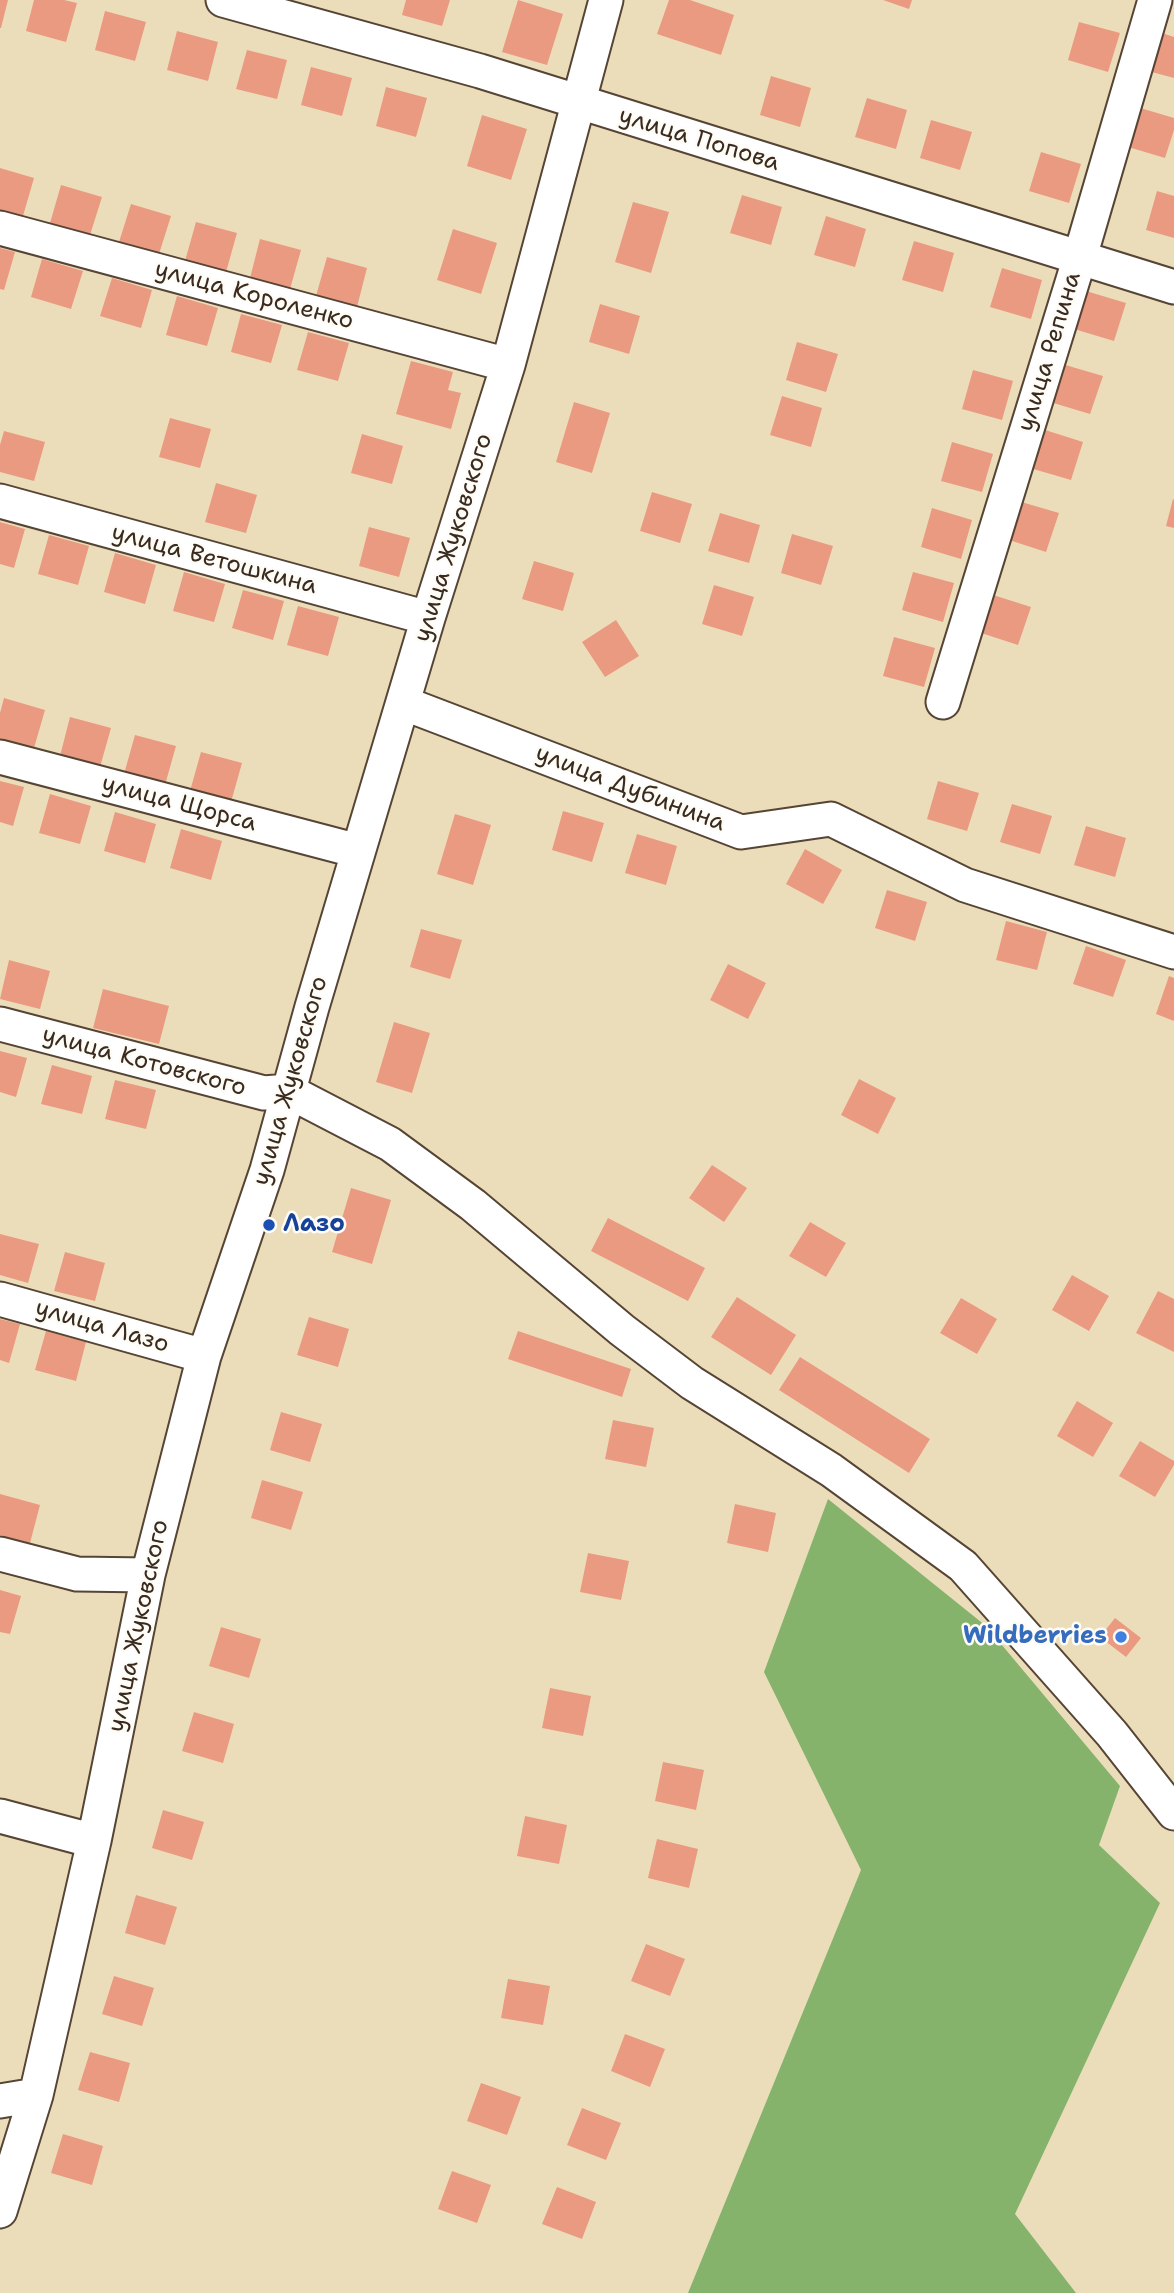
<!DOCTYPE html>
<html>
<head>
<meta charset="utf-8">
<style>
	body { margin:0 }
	canvas { display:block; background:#ecddba }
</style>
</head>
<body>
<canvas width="1174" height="2293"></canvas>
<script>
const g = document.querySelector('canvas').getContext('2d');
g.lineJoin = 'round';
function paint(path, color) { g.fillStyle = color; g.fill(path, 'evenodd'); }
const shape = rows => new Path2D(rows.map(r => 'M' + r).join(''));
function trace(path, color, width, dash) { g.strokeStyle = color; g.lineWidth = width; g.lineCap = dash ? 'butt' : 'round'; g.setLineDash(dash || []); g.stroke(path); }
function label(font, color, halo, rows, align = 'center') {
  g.font = font + ' "Shantell Sans",sans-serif'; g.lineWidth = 5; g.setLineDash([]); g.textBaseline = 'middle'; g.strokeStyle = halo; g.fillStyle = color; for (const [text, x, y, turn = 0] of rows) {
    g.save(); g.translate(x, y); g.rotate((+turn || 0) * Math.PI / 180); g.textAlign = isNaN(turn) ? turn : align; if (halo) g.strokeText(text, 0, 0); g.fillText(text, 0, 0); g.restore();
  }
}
paint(shape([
	[828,1499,986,1626,1120,1786,1099,1845,1160,1903,1015,2214,1076,2293,688,2293,861,1870,764,1672]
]), '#86b36c');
paint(shape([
	[0,0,8,0,1,28,0,28],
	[34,0,64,0,77,3,66,42,26,31],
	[406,0,450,0,442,26,402,15],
	[518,0,563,14,547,65,502,52],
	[669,0,690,0,734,15,721,55,657,34],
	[883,0,912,0,909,9],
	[105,11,146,22,135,61,95,50],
	[1079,22,1120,33,1108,72,1068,60],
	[177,31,218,42,208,81,167,70],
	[1159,32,1174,37,1174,78,1148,71],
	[247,50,287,60,277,99,236,89],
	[311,67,352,78,342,116,301,105],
	[771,76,811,88,800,127,760,115],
	[386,87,427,98,416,137,376,126],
	[867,98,907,110,896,149,855,137],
	[1137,107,1174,118,1174,130,1165,158,1125,146],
	[482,115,527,129,511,180,467,166],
	[931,120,972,132,960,170,920,158],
	[1041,152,1081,164,1069,203,1029,191],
	[0,168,34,178,23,216,0,210],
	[61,185,102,197,90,235,50,223],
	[1157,191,1174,196,1174,238,1146,230],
	[742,195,782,207,771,245,730,233],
	[633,202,669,212,651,273,615,262],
	[131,204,171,216,159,254,119,242],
	[826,216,866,229,855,267,814,255],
	[196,222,237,233,226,272,185,261],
	[453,229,497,243,481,294,437,280],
	[260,239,301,250,290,289,250,278],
	[914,241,954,253,943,292,902,280],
	[0,248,15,252,4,290,0,289],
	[327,257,367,268,357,307,316,296],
	[42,259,83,271,71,309,31,297],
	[1002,268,1042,280,1031,319,990,307],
	[112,278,152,290,141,328,100,316],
	[1086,291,1126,303,1114,341,1074,329],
	[177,296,218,308,207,346,166,335],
	[600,304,640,316,629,354,589,342],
	[241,314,282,325,271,363,231,352],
	[308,332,349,343,338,381,297,370],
	[797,342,838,354,826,392,786,380],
	[411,361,453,372,448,390,461,393,451,429,396,414],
	[1062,364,1103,376,1090,414,1050,402],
	[973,370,1013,381,1002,420,962,409],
	[782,396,822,408,811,447,770,435],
	[574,402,610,413,592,473,556,462],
	[170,418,211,429,200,468,159,457],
	[1042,429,1083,442,1071,480,1030,468],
	[4,431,45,442,34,481,0,472,0,445],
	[362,434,403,446,392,484,351,473],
	[952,442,993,454,982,492,941,481],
	[216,483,257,495,246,533,205,522],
	[652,492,692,504,680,543,640,531],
	[1173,499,1174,500,1174,528,1166,526],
	[1018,501,1059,513,1046,552,1006,539],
	[932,508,972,520,961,559,921,547],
	[720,513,760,525,749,563,708,551],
	[0,522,25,529,14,568,0,564],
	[369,527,410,538,399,577,359,566],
	[792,534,833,546,821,585,781,573],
	[49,535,89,546,78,585,38,574],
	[115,553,156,565,145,604,104,592],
	[534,561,574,573,563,611,522,599],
	[184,572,225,584,214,622,173,611],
	[913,572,954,583,943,622,902,610],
	[714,585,754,597,742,636,702,624],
	[243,590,284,601,273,640,232,628],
	[990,594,1031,607,1018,645,978,632],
	[298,606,339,617,328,656,287,645],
	[616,620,639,656,605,677,582,642],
	[894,637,935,648,924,687,883,676],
	[4,698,45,710,34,748,0,739,0,713],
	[70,717,111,728,100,767,60,756],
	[135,735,176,746,165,785,124,774],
	[201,752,242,763,231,802,190,791],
	[0,781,24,787,13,826,0,822],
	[938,781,979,793,967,831,927,819],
	[50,794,91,806,80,844,39,833],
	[1012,804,1052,816,1040,854,1000,842],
	[563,811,604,823,592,862,552,850],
	[115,812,156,824,145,863,104,851],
	[455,814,491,825,473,885,437,874],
	[1086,826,1126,838,1115,877,1074,865],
	[181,829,222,841,211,880,170,868],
	[637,834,677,846,666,885,625,873],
	[805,849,842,870,823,904,786,884],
	[887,890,927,902,915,941,875,928],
	[1006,921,1047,932,1037,970,996,960],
	[421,929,462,940,450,979,410,967],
	[1086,946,1126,960,1113,997,1073,984],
	[9,960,50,971,40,1009,0,999],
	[728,964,766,983,748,1019,710,1000],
	[1169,976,1174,978,1174,1021,1156,1014],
	[103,989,169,1006,159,1044,93,1028],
	[394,1022,430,1033,412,1093,376,1082],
	[0,1051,27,1058,16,1097,0,1092],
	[52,1065,92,1076,82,1114,41,1104],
	[859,1079,896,1098,878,1134,841,1115],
	[115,1080,156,1090,146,1129,105,1119],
	[712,1165,747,1188,724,1222,689,1198],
	[351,1188,391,1200,372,1264,332,1252],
	[608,1218,705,1268,688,1301,591,1251],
	[810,1222,846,1243,826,1277,789,1256],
	[0,1234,39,1244,28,1283,0,1275],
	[65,1252,105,1263,95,1301,54,1291],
	[1072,1275,1109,1296,1089,1331,1052,1310],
	[1158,1291,1174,1299,1174,1352,1136,1333],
	[737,1297,796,1335,771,1375,711,1337],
	[961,1298,997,1319,977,1354,940,1333],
	[309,1317,349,1329,338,1367,297,1355],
	[0,1319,20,1324,9,1363,0,1360],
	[46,1331,86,1342,76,1381,35,1370],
	[518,1331,631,1369,622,1397,508,1359],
	[800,1357,930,1439,909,1473,779,1390],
	[1077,1401,1113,1423,1093,1457,1057,1436],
	[281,1412,322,1424,310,1462,270,1450],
	[613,1420,654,1428,646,1467,605,1459],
	[1140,1441,1174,1461,1174,1465,1155,1497,1119,1476],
	[262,1480,303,1492,291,1530,251,1518],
	[0,1494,40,1505,30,1543,0,1535],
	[735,1504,776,1513,768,1552,727,1543],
	[588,1553,629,1561,621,1600,580,1592],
	[0,1590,21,1596,10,1634,0,1632],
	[1115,1618,1141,1638,1126,1657,1100,1637],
	[221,1627,261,1639,249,1678,209,1666],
	[550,1688,591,1696,583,1736,542,1728],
	[194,1712,234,1724,223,1763,182,1751],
	[663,1762,704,1770,696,1810,655,1801],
	[163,1810,204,1822,192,1860,152,1848],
	[525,1816,567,1825,559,1864,517,1856],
	[657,1839,698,1849,689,1888,648,1878],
	[136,1895,177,1907,165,1945,125,1933],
	[646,1944,685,1959,670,1996,631,1981],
	[114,1976,154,1988,142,2026,102,2014],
	[508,1979,550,1986,543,2025,501,2018],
	[625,2034,665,2049,650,2087,611,2071],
	[90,2052,130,2063,119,2102,78,2090],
	[481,2083,521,2097,507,2135,467,2121],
	[582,2108,621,2123,606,2160,567,2145],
	[63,2134,103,2146,92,2185,51,2173],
	[452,2171,491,2185,477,2223,438,2209],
	[557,2187,596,2202,582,2239,542,2224]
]), '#ea9a81');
const minor = shape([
	[223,0,480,71,1174,287],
	[0,228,508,365],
	[0,501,428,618],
	[943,702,1080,257,1155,0],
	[403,703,741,832,831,819,965,885,1174,952],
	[0,757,358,851],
	[0,1024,264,1093,288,1091],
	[288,1091,390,1144,473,1205,622,1330,692,1383,831,1470,963,1566,1112,1734,1174,1813],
	[0,1299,204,1356],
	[0,1554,77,1574,148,1575],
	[0,1816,94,1841],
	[0,2101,36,2095],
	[0,2211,36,2095,94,1841,148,1575,204,1356,267,1170,312,1007,428,618,508,365,606,0]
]);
trace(minor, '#564535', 37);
trace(minor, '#fff', 33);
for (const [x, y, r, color] of [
	[269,1225,7,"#1a4fb4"],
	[1121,1637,7,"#3f7fe0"]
]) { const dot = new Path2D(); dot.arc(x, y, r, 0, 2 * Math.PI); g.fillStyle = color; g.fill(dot); trace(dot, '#fdfcf7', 2.5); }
label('24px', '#3b2a1e', '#fdfcf7', [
	["улица Попова",699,140,17],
	["улица Короленко",254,296,15],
	["улица Репина",1050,352,-73],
	["улица Жуковского",454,538,-73],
	["улица Ветошкина",214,560,15],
	["улица Дубинина",630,789,21],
	["улица Щорса",179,804,15],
	["улица Котовского",144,1062,15],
	["улица Жуковского",291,1081,-74],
	["улица Лазо",102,1327,16],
	["улица Жуковского",139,1626,-78]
]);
label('bold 24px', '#164399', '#fdfcf7', [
	["Лазо",283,1225]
], 'left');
label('bold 24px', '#366cbe', '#fdfcf7', [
	["Wildberries",1107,1637]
], 'right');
</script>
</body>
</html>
